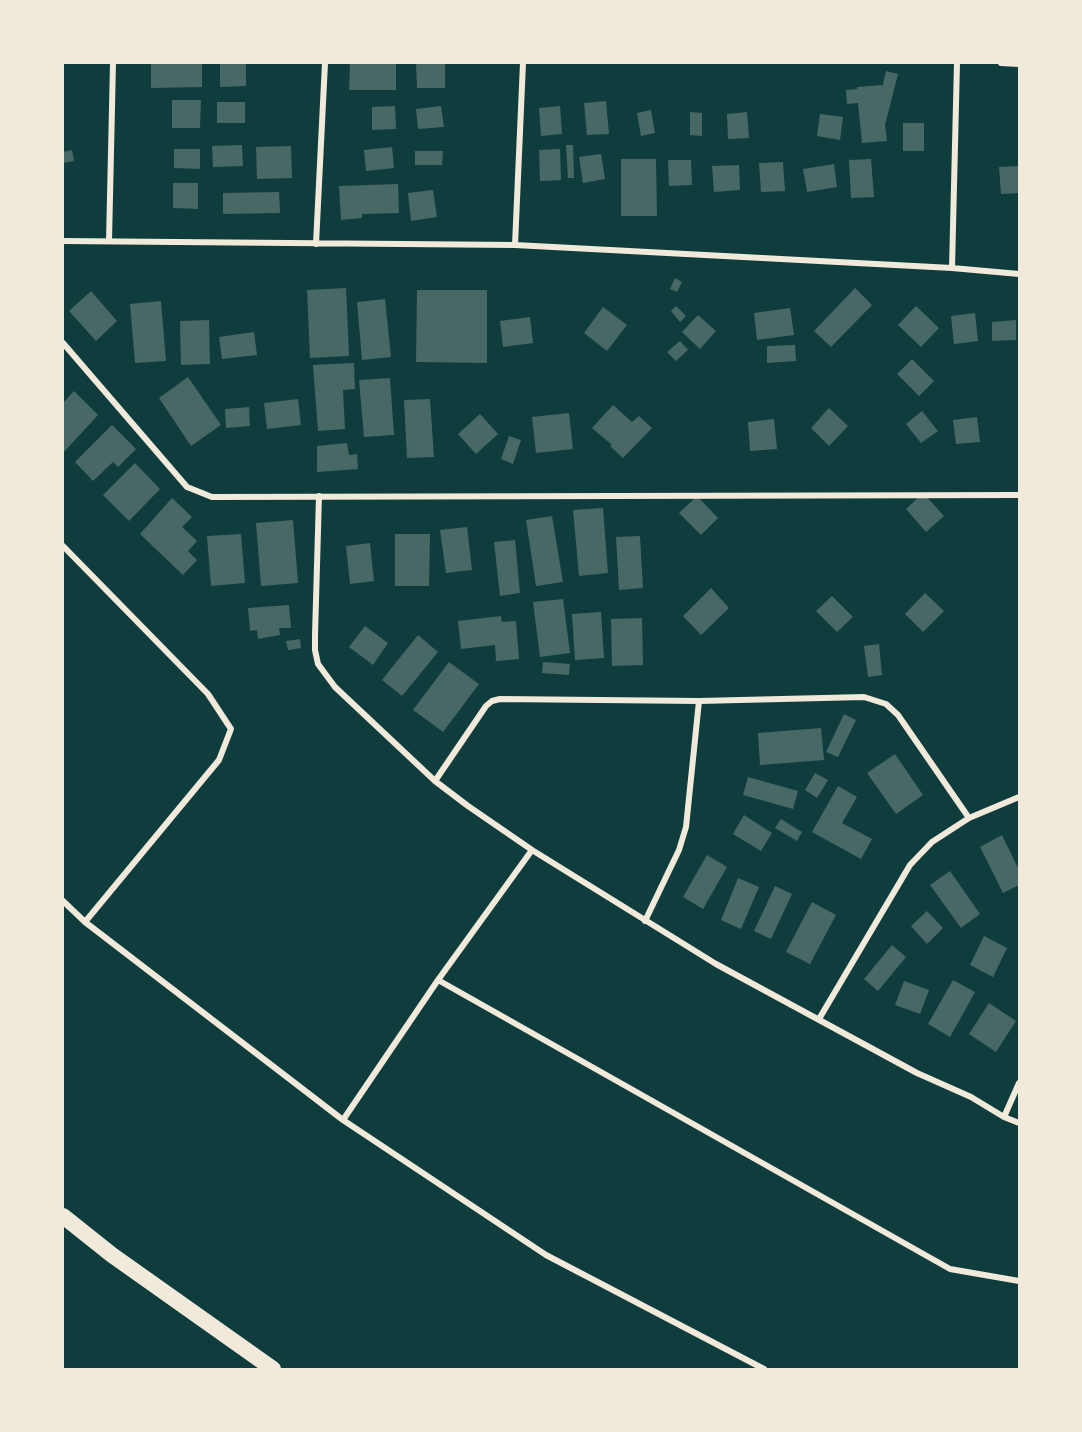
<!DOCTYPE html>
<html>
<head>
<meta charset="utf-8">
<style>
	body { margin:0 }
	#map { position:relative; width:1082px; height:1432px; overflow:hidden; background:#0f3d3e; font-family:Poppins,sans-serif }
	canvas { display:block }
	.frame { position:absolute; inset:0; border:64px solid #f1e9da; pointer-events:none }
</style>
</head>
<body>
<div id="map">
<canvas width="1082" height="1432"></canvas>
<div class="frame"></div>
</div>
<script>
const g = document.querySelector('canvas').getContext('2d');
g.lineJoin = 'round';
function paint(path, color) { g.fillStyle = color; g.fill(path, 'evenodd'); }
const shape = rows => new Path2D(rows.map(r => 'M' + r).join(''));
function trace(path, color, width, dash) { g.strokeStyle = color; g.lineWidth = width; g.lineCap = dash ? 'butt' : 'round'; g.setLineDash(dash || []); g.stroke(path); }
paint(shape([
	[151,63,202,63,202,87,151,88],
	[220,63,246,63,246,86,220,87],
	[350,63,396,63,396,90,349,90],
	[416,63,445,63,445,88,417,88],
	[886,71,898,74,885,125,887,141,862,143,858,103,847,104,846,90,857,89,857,87,882,85,882,88],
	[172,100,201,100,200,128,172,128],
	[606,101,609,134,587,135,584,103],
	[217,102,245,102,245,123,217,123],
	[395,106,396,129,372,130,372,107],
	[441,106,444,127,418,129,416,109],
	[560,106,562,134,541,136,539,108],
	[651,110,655,133,641,136,637,113],
	[690,112,702,113,702,136,690,135],
	[747,112,749,138,728,139,727,114],
	[820,114,843,117,840,140,817,136],
	[903,123,924,123,924,151,903,151],
	[242,145,243,166,213,167,212,146],
	[566,145,573,145,574,178,568,178],
	[291,146,292,178,257,179,256,147],
	[392,147,394,168,366,171,364,150],
	[174,149,200,149,200,169,174,168],
	[560,149,561,180,540,181,539,150],
	[72,150,74,161,63,163,63,152],
	[415,151,443,151,442,165,415,165],
	[601,154,605,179,583,183,579,157],
	[621,159,656,159,657,216,621,216],
	[871,159,874,197,851,198,849,160],
	[668,160,691,160,692,185,669,186],
	[783,162,785,191,761,192,759,163],
	[834,164,837,187,807,192,803,169],
	[739,165,740,190,714,192,712,166],
	[1019,166,1019,193,1001,194,999,167],
	[173,183,198,183,198,209,173,208],
	[398,184,399,213,362,214,362,218,341,220,339,186],
	[433,190,437,217,411,221,408,193],
	[279,192,280,213,223,214,223,193],
	[675,278,682,282,677,292,670,289],
	[346,288,349,356,310,358,307,290],
	[855,288,872,305,831,347,814,331],
	[417,290,487,290,487,363,416,362],
	[91,291,117,321,96,341,69,311],
	[385,299,391,357,362,360,357,302],
	[161,301,166,361,135,363,130,304],
	[676,306,686,316,680,322,671,311],
	[916,306,939,328,921,347,898,325],
	[603,307,627,325,607,351,584,333],
	[790,308,794,335,757,340,754,313],
	[975,313,978,341,954,344,951,316],
	[698,315,716,331,700,349,682,332],
	[530,317,533,343,503,347,500,321],
	[209,320,210,364,181,365,180,321],
	[1016,320,1016,340,992,341,992,322],
	[254,332,257,355,222,359,219,337],
	[680,341,688,350,676,361,667,352],
	[795,345,796,361,767,363,767,346],
	[912,359,934,381,919,396,897,374],
	[354,363,355,389,343,390,345,429,318,431,313,365],
	[188,377,221,425,191,446,159,398],
	[390,378,394,435,364,437,359,380],
	[74,391,98,415,63,453,63,403],
	[298,399,301,425,267,429,264,403],
	[430,399,434,457,407,458,404,400],
	[613,405,632,422,639,416,652,428,623,458,610,446,612,445,592,428],
	[249,407,250,426,226,428,225,409],
	[829,408,848,426,829,446,811,428],
	[922,411,938,431,921,443,906,424],
	[569,413,573,449,536,453,532,417],
	[480,414,498,434,476,454,458,434],
	[977,417,980,442,956,444,953,420],
	[774,419,777,449,750,451,748,422],
	[112,425,136,449,118,467,113,462,93,481,75,462],
	[509,436,521,440,513,464,501,459],
	[347,443,349,455,357,454,358,469,317,472,317,446],
	[135,463,160,489,129,521,103,495],
	[923,493,944,516,926,532,906,509],
	[697,496,718,518,701,535,679,513],
	[172,498,192,517,182,527,197,541,188,551,197,560,183,575,140,534],
	[603,508,608,573,579,576,573,510],
	[552,516,563,582,536,586,526,520],
	[293,520,298,583,261,586,256,523],
	[467,527,472,570,446,573,440,530],
	[241,534,245,583,211,586,207,536],
	[395,534,430,534,429,586,395,586],
	[640,536,643,588,619,590,616,537],
	[515,540,520,593,500,596,494,542],
	[370,543,374,581,350,584,346,546],
	[711,588,729,608,701,635,683,616],
	[925,593,944,611,923,632,905,614],
	[832,596,853,617,837,632,816,611],
	[563,599,570,653,540,657,533,602],
	[289,605,291,628,279,628,280,635,258,639,257,630,250,631,248,608],
	[601,612,604,658,575,660,572,614],
	[501,616,502,622,516,621,519,659,496,661,495,645,461,649,458,621],
	[642,618,643,665,612,666,611,619],
	[365,626,388,643,373,665,349,647],
	[418,635,438,652,402,696,382,680],
	[300,639,301,648,288,650,286,641],
	[879,644,882,675,868,677,864,646],
	[449,662,479,684,443,732,413,710],
	[543,662,570,664,569,675,542,673],
	[844,714,856,720,838,757,826,752],
	[821,728,824,760,760,765,758,733],
	[895,754,923,795,896,814,867,773],
	[815,773,828,780,817,798,805,790],
	[748,777,798,791,793,809,743,795],
	[838,786,857,797,842,823,872,839,861,859,812,832],
	[744,815,772,833,761,851,733,834],
	[781,819,802,832,797,841,775,828],
	[1002,835,1019,870,1019,885,1003,893,980,847],
	[707,855,727,867,703,909,683,897],
	[950,871,980,914,961,928,930,885],
	[738,878,759,887,741,929,721,920],
	[775,886,792,894,771,939,754,931],
	[812,902,836,915,810,964,786,952],
	[927,911,943,928,927,944,911,926],
	[984,936,1007,948,993,977,970,965],
	[892,945,906,957,878,991,864,979],
	[953,980,975,992,950,1037,928,1024],
	[904,981,929,990,920,1014,895,1005],
	[989,1003,1016,1021,996,1052,969,1034]
]), '#486865');
trace(shape([
	[1001,63,1019,64],
	[63,241,515,245,952,268,1019,274],
	[109,241,113,63],
	[316,244,325,63],
	[515,245,523,63],
	[952,268,957,63],
	[63,343,187,487,212,497,1019,495],
	[319,496,315,635,315,650,318,664,335,687,435,781,468,806,532,850,716,964,917,1073,971,1097,1004,1117,1019,1123],
	[63,546,208,694,231,729,219,760,85,922],
	[435,781,486,706,492,701,500,699,699,701,864,697,886,704,898,715,969,818],
	[63,901,85,922,343,1120,546,1255,764,1369],
	[645,921,679,850,686,827,699,701],
	[438,980,950,1269,1019,1281],
	[819,1019,910,865,932,842,969,818,1019,797],
	[1004,1117,1019,1083],
	[343,1120,438,980,532,850]
]), '#f1e9da', 6);
trace(shape([
	[63,1216,112,1255,273,1369]
]), '#f1e9da', 16);
</script>
</body>
</html>
